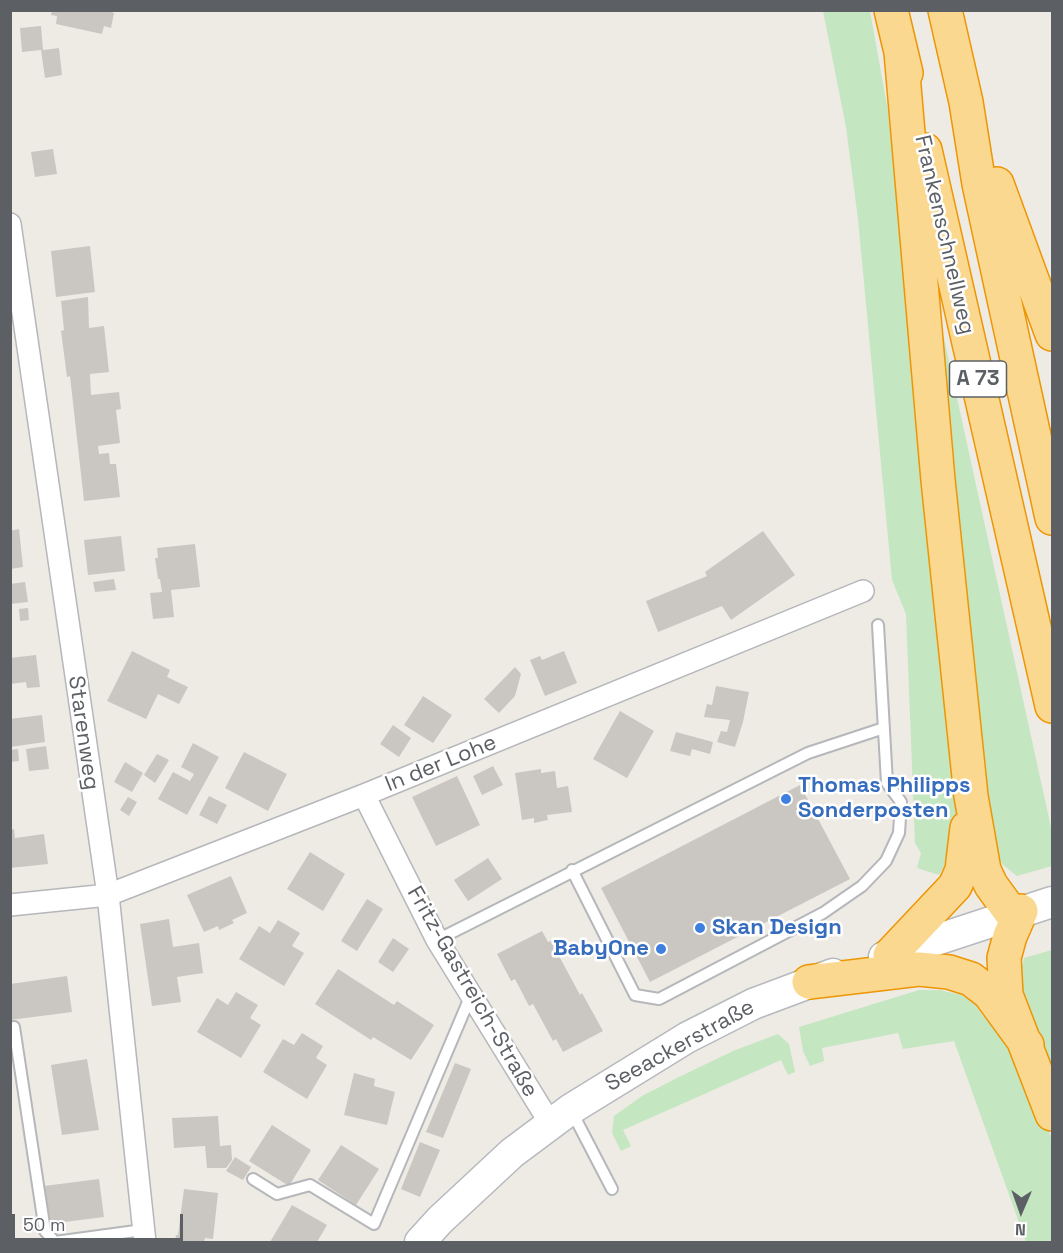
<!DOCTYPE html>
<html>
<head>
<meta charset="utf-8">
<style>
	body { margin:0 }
	#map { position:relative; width:1063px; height:1253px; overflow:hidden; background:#eeebe4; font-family:"Space Grotesk",sans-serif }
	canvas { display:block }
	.frame { position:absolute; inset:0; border:12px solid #5c6065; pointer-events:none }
	.north { position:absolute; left:991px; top:1181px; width:60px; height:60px; -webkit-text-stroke:4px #fff; paint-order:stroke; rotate:182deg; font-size:16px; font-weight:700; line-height:24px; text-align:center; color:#5c6065 }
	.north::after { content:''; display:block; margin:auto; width:21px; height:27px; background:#5c6065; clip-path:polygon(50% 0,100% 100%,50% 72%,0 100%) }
	.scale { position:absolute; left:12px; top:1214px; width:171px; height:27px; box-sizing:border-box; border:3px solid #5c6065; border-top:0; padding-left:8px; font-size:18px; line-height:21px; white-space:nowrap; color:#5c6065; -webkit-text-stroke:4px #fff; paint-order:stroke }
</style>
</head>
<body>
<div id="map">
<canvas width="1063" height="1253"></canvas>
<div class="frame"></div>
<div class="north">N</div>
<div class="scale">50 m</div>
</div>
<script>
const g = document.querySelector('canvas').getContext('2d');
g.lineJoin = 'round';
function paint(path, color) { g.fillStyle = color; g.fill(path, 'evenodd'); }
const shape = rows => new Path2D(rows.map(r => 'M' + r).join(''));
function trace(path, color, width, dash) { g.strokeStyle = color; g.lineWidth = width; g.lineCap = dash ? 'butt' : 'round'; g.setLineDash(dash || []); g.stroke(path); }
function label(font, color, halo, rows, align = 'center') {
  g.font = font + ' "Space Grotesk",sans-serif'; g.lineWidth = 5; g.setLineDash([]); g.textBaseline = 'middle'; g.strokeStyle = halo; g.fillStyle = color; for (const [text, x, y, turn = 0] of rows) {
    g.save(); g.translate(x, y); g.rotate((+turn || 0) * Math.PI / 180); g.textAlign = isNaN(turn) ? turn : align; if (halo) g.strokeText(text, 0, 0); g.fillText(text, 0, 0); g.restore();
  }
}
paint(shape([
	[823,11,870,11,888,111,960,818,953,849,939,875,917,868,921,853,915,843,906,614,892,580,858,219,846,127],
	[943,334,1052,832,1052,866,1017,876,1002,864,985,818,936,335],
	[1052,950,1052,1085,1020,997,1020,976,1024,958],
	[919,990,939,990,962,995,976,1005,983,1016,991,1013,1020,1053,1052,1140,1052,1242,1026,1242,954,1041,903,1049,898,1033,822,1048,824,1061,810,1066,803,1051,799,1027],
	[778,1034,789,1044,795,1072,788,1075,781,1060,623,1130,631,1146,621,1151,612,1133,614,1116,642,1096,679,1077,733,1051]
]), '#c4e6c1');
paint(shape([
	[52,10,107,10,114,13,111,28,104,26,102,34,56,24,57,16,51,15],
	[41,26,43,50,59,48,62,75,45,78,41,50,22,52,20,28],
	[53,149,57,174,35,177,31,152],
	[90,246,95,292,56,297,51,251],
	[88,297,89,328,104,326,109,372,90,374,91,395,119,392,121,409,116,410,120,443,98,446,99,454,109,453,110,464,116,464,120,497,84,501,70,376,67,377,61,331,64,330,61,301],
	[19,529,23,567,10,569,10,531],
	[763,531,795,575,731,620,722,606,658,632,646,601,707,576,705,572],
	[121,536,125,571,88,575,84,540],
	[195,544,200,587,171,590,174,617,153,619,150,593,162,592,160,579,158,579,155,558,158,558,157,548],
	[114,579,116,590,95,592,93,582],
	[25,582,28,602,10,604,10,584],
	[28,608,29,620,20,621,19,609],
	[132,651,170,670,167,677,188,687,179,704,158,694,146,719,107,701],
	[564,651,577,683,545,696,530,660,540,656,542,660],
	[36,655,40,687,27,688,26,682,10,684,10,658],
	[515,667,521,674,515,696,499,713,484,699],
	[716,686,749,692,743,722,735,747,717,742,721,731,727,732,730,720,704,717,707,704,712,705],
	[423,696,452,715,433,743,404,725],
	[620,711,654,731,627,778,593,759],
	[42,715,45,742,10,747,10,719],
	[393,725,411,738,399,757,380,744],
	[676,732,713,742,710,754,692,749,690,756,670,751],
	[193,743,219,757,187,815,158,799,173,772,190,781,194,774,181,767],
	[46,746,49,769,29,771,26,749],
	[18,749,19,761,10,762,10,750],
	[244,752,287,774,268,811,225,788],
	[157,754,169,760,155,783,144,775],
	[125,762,143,773,132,792,114,782],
	[493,766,503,785,482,795,473,776],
	[541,769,541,773,555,771,557,788,568,786,572,812,547,815,548,820,534,823,534,818,522,820,515,773],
	[457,776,480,825,436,846,412,797],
	[800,785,850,879,650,982,601,888],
	[209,796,227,805,217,824,199,815],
	[128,797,137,802,129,816,120,810],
	[14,829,15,838,44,834,48,864,10,868,10,830],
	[310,852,345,874,323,911,287,889],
	[488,858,502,879,468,901,454,880],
	[231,876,247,913,232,920,234,923,219,930,218,926,204,932,187,895],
	[367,899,383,909,357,951,341,941],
	[169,919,173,947,199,943,203,973,177,977,181,1002,152,1006,140,924],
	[278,920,300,933,292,946,304,953,284,986,239,959,259,926,270,933],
	[542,931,548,942,551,941,580,995,582,993,603,1031,563,1052,556,1039,553,1041,533,1004,529,1006,515,979,511,981,497,954],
	[393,938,409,949,393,972,378,962],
	[338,969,394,1005,397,1001,434,1025,411,1060,373,1037,371,1040,315,1004],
	[67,976,72,1012,10,1020,10,984],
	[236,992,258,1005,250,1018,261,1025,241,1058,197,1032,217,998,228,1005],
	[302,1033,323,1046,316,1058,327,1065,307,1099,263,1072,283,1039,294,1045],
	[87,1059,99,1130,62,1135,51,1065],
	[455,1063,471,1069,443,1138,426,1132],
	[354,1073,375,1079,374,1086,395,1092,387,1125,344,1115],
	[218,1116,220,1146,231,1145,232,1160,226,1168,207,1168,205,1146,174,1148,172,1118],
	[272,1125,311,1150,289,1186,249,1161],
	[420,1142,440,1150,420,1197,401,1189],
	[341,1145,379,1169,356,1205,318,1180],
	[235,1157,251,1167,243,1180,226,1171],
	[99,1179,104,1217,49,1224,44,1186],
	[184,1189,218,1193,213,1239,205,1238,204,1242,175,1242,176,1235,178,1235],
	[292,1205,327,1225,317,1242,270,1242]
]), '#cac6c1');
const lane = shape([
	[572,870,635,995,659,999,823,913,862,886,886,861,899,833,901,802,887,783,878,625],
	[437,940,808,753,884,728],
	[14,1027,45,1231,55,1242,143,1230],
	[572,1112,612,1189],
	[253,1179,277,1194,310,1185,374,1224,471,995]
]);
const street = shape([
	[10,224,108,895,145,1242],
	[364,795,437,940,550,1123],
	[10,905,108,895,364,795,863,591]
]);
const secondary = shape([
	[884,957,1052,902],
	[420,1242,440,1220,512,1153,571,1109,688,1037,753,1004,833,974]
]);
const highway = shape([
	[891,10,906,73],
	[945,10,966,102,979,184,1011,331,1052,518],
	[901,52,938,480,971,796,984,870,991,885,1012,914],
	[925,150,1052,706],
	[997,184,1052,334],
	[1021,911,1010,936,1004,958,1006,995,1052,1114],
	[890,955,955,886,962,870,967,828],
	[809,982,919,969,949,972,971,979,989,993,1027,1045]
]);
trace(lane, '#b5b7bb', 14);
trace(street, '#b5b7bb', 24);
trace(secondary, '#b6b9be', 33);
trace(highway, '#ee9504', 36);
trace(lane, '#fff', 10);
trace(street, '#fff', 21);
trace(secondary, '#fff', 30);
trace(highway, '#fbd88f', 33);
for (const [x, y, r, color] of [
	[786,799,6,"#3f7fe0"],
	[700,928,6,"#3f7fe0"],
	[661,949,6,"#3f7fe0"]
]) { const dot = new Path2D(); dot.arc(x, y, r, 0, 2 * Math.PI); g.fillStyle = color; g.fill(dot); trace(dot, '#fff', 2); }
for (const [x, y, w] of [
	[978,379,57]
]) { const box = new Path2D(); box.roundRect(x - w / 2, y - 18, w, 36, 4.5); g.fillStyle = '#fff'; g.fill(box); trace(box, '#5c6065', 1.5); }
label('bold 21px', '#5c6065', null, [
	["A 73",978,379]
]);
label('22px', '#5c6065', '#fff', [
	["Frankenschnellweg",944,235,77],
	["Starenweg",83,733,82],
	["In der Lohe",441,764,-22],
	["Fritz-Gastreich-Straße",472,992,60],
	["Seeackerstraße",680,1046,-29]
]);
label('bold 22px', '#366cbe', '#fff', [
	["Thomas Philipps",798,786],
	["Sonderposten",798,811],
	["Skan Design",712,928],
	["BabyOne",649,949,"right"]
], 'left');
</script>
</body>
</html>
